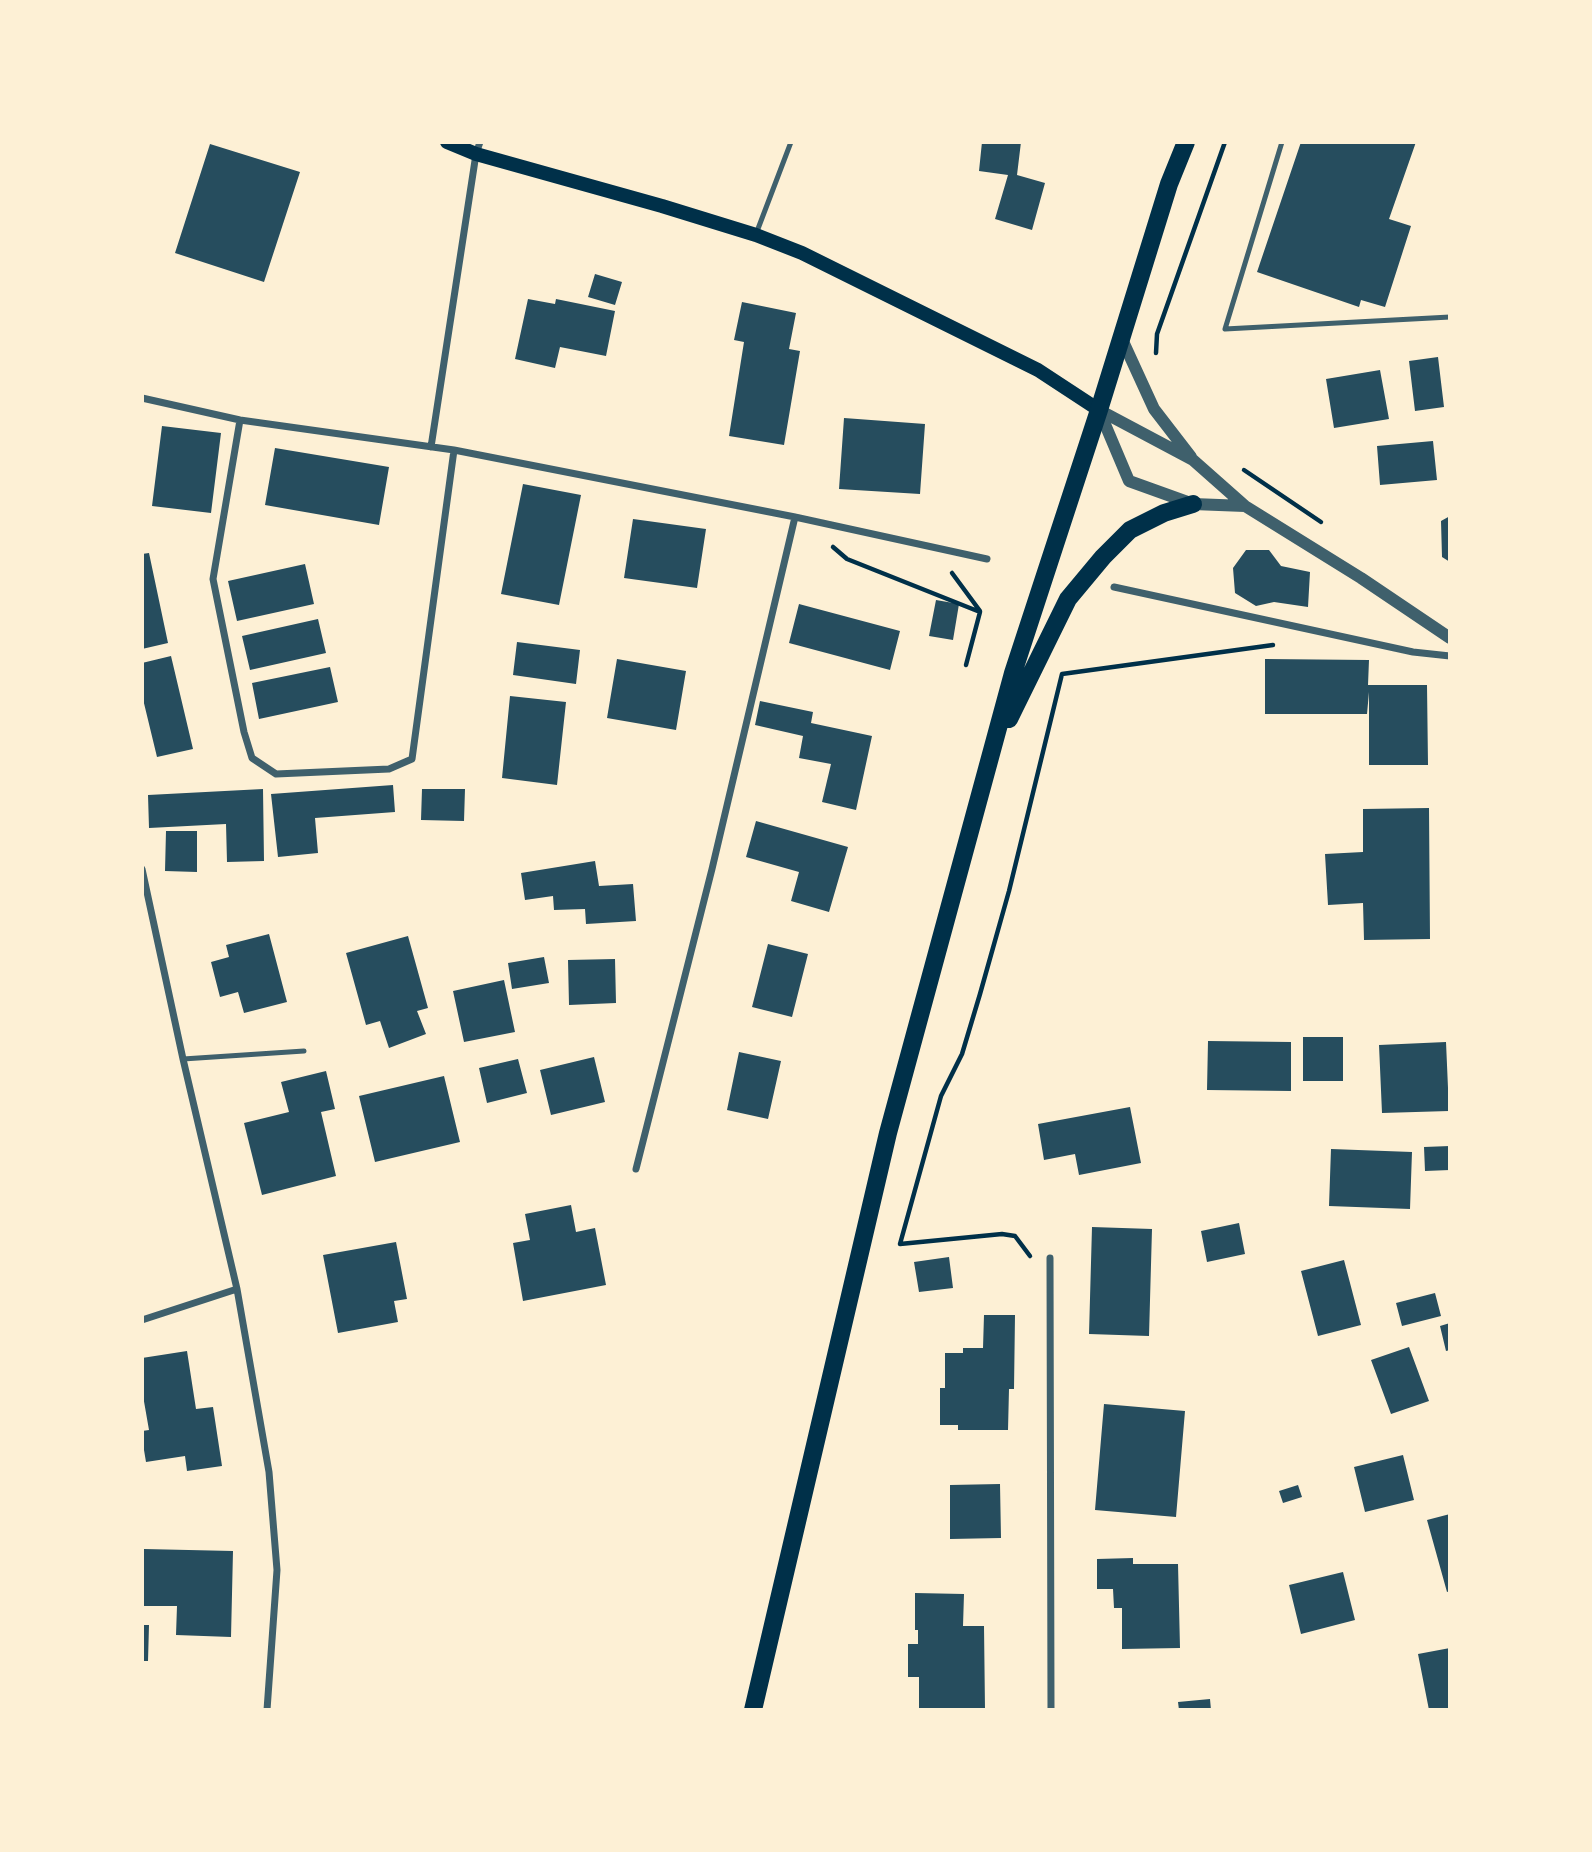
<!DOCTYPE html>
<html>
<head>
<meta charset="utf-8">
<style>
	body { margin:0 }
	#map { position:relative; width:1592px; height:1852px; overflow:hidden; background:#fdf0d5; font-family:"Fira Sans Condensed",sans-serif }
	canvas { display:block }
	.frame { position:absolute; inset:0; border:144px solid #fdf0d5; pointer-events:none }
</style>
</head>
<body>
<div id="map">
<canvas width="1592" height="1852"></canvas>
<div class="frame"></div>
</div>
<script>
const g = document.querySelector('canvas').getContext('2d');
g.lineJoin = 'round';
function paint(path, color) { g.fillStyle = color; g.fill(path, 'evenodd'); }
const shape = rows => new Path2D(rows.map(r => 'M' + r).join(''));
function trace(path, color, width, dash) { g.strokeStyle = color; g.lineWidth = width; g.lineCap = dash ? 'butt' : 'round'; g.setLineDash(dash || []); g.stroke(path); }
paint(shape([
	[982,142,1021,142,1017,175,1045,183,1032,230,995,219,1008,175,979,171],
	[1301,142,1416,142,1389,219,1411,226,1385,307,1361,300,1359,307,1257,272],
	[210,144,300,172,264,282,175,253],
	[595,274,622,282,615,305,588,297],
	[528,299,555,304,556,299,615,311,606,356,560,347,555,368,515,359],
	[742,302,796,313,789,349,800,351,784,445,729,436,744,342,734,340],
	[1438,357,1444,407,1415,411,1409,361],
	[1380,370,1389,419,1334,428,1326,379],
	[844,418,925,424,920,494,839,489],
	[162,426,221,433,211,513,152,506],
	[1433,441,1437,480,1380,485,1377,446],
	[275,448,389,467,379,525,265,505],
	[523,484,581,495,559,605,501,594],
	[1450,516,1450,562,1442,557,1441,521],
	[633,519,706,529,697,588,624,578],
	[1246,550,1269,550,1281,566,1310,572,1308,607,1274,602,1256,606,1235,593,1233,568],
	[149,553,168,643,142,649,142,554],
	[305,564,314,604,237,621,228,581],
	[936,600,959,604,953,640,929,636],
	[799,604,900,631,890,670,789,643],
	[318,619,326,653,250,670,242,636],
	[517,642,580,650,576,684,513,675],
	[171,656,193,749,157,757,142,695,142,663],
	[617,659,686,671,676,730,607,718],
	[1265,659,1369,660,1368,685,1427,685,1428,765,1369,765,1369,692,1367,714,1265,714],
	[330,667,338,702,259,719,252,683],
	[510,696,566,702,557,785,502,778],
	[760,701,813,712,811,723,872,736,856,810,822,802,831,764,799,758,803,736,755,725],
	[393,785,395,812,315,818,318,853,278,857,271,794],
	[263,789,264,861,227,862,226,824,149,828,148,795],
	[422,789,465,789,464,821,421,820],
	[1429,808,1430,939,1364,940,1363,903,1328,905,1325,854,1363,852,1363,809],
	[756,821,848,847,829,912,791,901,799,872,746,857],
	[166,831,197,831,197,872,165,871],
	[595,861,599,886,633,884,636,921,586,924,585,909,554,910,553,896,525,900,521,873],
	[269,934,287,1002,244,1013,238,992,220,997,211,962,229,957,226,945],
	[408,936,428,1008,417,1011,426,1034,389,1048,380,1021,366,1025,346,953],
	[768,944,808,954,792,1017,752,1007],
	[544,957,549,983,512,989,508,963],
	[615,959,616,1003,569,1005,568,960],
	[504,980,515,1032,464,1042,453,991],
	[1303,1037,1343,1037,1343,1081,1303,1081],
	[1208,1041,1291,1042,1291,1091,1207,1090],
	[1446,1042,1449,1111,1382,1113,1379,1045],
	[739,1052,781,1061,768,1119,727,1110],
	[594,1057,605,1102,551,1115,540,1070],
	[518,1059,527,1093,487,1103,479,1068],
	[326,1071,335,1109,321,1112,336,1176,262,1195,244,1123,289,1112,281,1082],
	[444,1076,460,1142,375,1162,359,1096],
	[1130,1107,1141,1163,1079,1175,1075,1154,1044,1160,1038,1124],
	[1450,1146,1450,1170,1425,1171,1424,1147],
	[1331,1149,1412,1152,1410,1209,1329,1206],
	[571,1205,576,1232,595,1228,606,1285,523,1301,513,1243,530,1240,525,1214],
	[1239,1223,1245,1254,1207,1262,1201,1231],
	[1092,1227,1152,1229,1149,1336,1089,1334],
	[396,1242,407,1299,394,1301,398,1322,338,1333,323,1255],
	[949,1257,953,1288,919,1292,914,1262],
	[1344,1260,1361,1325,1318,1336,1301,1271],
	[1435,1293,1441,1316,1402,1326,1396,1303],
	[984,1315,1015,1315,1014,1389,1009,1389,1008,1430,958,1430,958,1425,940,1425,940,1388,945,1388,945,1353,963,1353,963,1348,983,1348],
	[1450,1323,1450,1350,1446,1351,1440,1326],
	[1409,1347,1429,1401,1391,1414,1371,1360],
	[187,1351,196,1409,213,1407,222,1466,187,1471,185,1456,146,1462,142,1438,142,1431,149,1430,142,1390,142,1358],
	[1104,1404,1185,1411,1176,1517,1095,1510],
	[1403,1455,1414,1500,1365,1512,1354,1467],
	[1000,1484,1001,1538,950,1539,950,1485],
	[1298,1485,1302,1497,1283,1503,1279,1491],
	[1450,1514,1450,1591,1447,1592,1427,1520],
	[144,1549,233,1551,231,1637,176,1635,177,1606,143,1606],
	[1133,1558,1133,1564,1178,1564,1180,1648,1122,1649,1122,1608,1114,1608,1113,1589,1097,1589,1097,1559],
	[1343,1572,1355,1620,1301,1634,1289,1585],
	[915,1593,964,1594,963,1626,984,1626,985,1710,919,1710,919,1677,908,1677,908,1644,918,1644,918,1630,915,1630],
	[142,1625,149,1625,148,1661,142,1661],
	[1450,1648,1450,1708,1429,1710,1418,1654],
	[1210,1699,1211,1710,1179,1710,1178,1702]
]), '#264d5e');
trace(shape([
	[1156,353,1157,334,1225,142],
	[1244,470,1321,522],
	[833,547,847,559,980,612,966,665],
	[952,573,980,611],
	[1030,1256,1015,1236,1002,1234,900,1244,941,1096,962,1054,980,994,1009,891,1062,674,1273,645]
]), '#003049', 4.5);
trace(shape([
	[1282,142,1225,329,1450,317],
	[756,234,791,142],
	[183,1059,304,1051]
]), '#3f606c', 5);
trace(shape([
	[142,398,240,420,454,450,795,517,987,559],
	[240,420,213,579,244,732,252,758,276,774,389,769,412,759,454,450],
	[431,447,476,154,480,142],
	[1114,587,1413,652,1450,656],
	[142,869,183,1059,237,1289,269,1472,277,1570,267,1710],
	[636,1169,712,869,795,517],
	[1050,1258,1051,1710],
	[142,1320,237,1289]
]), '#3f606c', 7);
trace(shape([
	[1121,337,1154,409,1191,457],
	[1099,410,1193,460,1245,506,1361,578,1450,638],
	[1099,410,1129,481,1193,504,1245,506]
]), '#3f606c', 12);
trace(shape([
	[447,142,476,154,662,206,756,235,802,253,1038,370,1099,410]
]), '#003049', 14);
trace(shape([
	[1009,719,1068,599,1103,557,1130,530,1164,513,1193,504],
	[753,1710,888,1133,1013,673,1099,410,1169,184,1186,142]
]), '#003049', 18);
</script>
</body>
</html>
